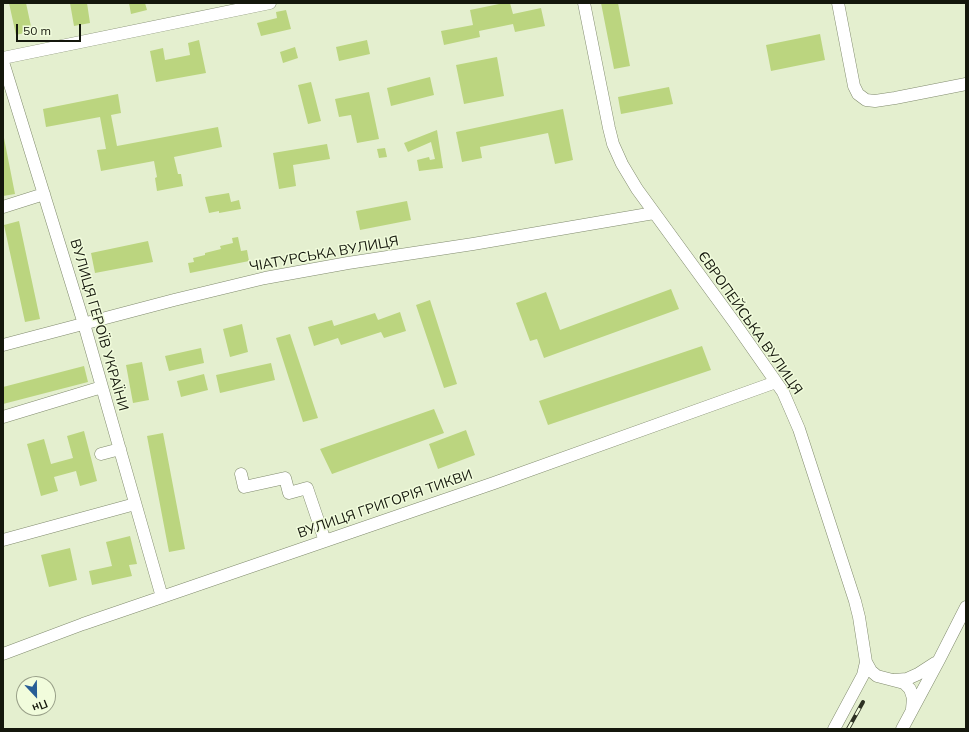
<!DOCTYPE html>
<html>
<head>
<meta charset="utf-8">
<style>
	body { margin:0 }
	#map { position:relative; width:969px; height:732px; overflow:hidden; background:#e4efcf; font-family:Mulish,sans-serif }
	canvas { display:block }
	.frame { position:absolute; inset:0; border:4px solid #14170c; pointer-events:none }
	.north { position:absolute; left:16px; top:676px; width:40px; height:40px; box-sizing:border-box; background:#f1fcdc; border:1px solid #99a089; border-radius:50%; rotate:158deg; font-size:11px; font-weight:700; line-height:16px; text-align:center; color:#14170c }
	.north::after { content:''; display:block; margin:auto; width:14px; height:18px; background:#275e96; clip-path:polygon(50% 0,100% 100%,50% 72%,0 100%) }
	.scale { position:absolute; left:16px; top:24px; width:65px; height:18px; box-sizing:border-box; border:2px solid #14170c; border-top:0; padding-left:5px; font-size:12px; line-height:14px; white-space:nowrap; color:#14170c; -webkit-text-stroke:3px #f1fcdc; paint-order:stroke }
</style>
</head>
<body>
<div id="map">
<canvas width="969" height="732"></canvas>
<div class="frame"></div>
<div class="north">Пн</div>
<div class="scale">50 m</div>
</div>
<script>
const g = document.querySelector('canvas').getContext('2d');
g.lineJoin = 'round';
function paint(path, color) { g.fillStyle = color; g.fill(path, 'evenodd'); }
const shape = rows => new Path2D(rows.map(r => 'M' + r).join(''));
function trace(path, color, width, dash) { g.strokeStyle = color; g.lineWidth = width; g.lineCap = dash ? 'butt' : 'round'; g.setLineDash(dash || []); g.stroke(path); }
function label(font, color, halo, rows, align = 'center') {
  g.font = font + ' Mulish,sans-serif'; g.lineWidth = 3; g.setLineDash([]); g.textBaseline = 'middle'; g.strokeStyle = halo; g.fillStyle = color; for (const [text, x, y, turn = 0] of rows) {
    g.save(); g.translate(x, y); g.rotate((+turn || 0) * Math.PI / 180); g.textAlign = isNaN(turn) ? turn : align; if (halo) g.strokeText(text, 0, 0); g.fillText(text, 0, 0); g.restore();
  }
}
paint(shape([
	[9,3,26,3,32,31,16,35],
	[70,3,87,3,90,23,74,26],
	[129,3,145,3,147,10,131,14],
	[504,3,510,3,513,14,541,8,545,26,515,32,513,24,479,31,480,37,444,45,441,31,473,25,470,10],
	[601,3,618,3,630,66,614,69],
	[286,10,291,29,261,36,257,23,277,18,276,12],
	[820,34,825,60,771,71,766,45],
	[199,40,206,73,156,82,150,51,163,48,165,60,190,55,188,43],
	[367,40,370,54,339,61,336,47],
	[295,47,298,58,283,63,280,52],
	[497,57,504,96,464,104,456,65],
	[430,77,434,95,391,106,387,88],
	[311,82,321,121,308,124,298,85],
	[669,87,673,104,621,114,618,97],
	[369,92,379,139,357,143,351,115,339,117,335,99],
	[118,94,121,113,111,115,117,146,218,127,222,147,174,157,178,174,181,174,183,186,157,191,155,178,157,177,154,161,101,171,97,150,106,149,100,117,46,127,43,109],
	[563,109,573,160,555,164,548,133,480,147,482,158,462,162,456,132],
	[437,130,443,168,419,171,417,160,429,157,430,160,435,159,431,142,408,152,404,143],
	[4,138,15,194,3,196,3,139],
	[327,144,330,159,293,165,296,186,279,189,273,153],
	[385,148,387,157,379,158,377,149],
	[229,193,231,202,239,200,241,209,219,213,219,211,209,213,205,197],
	[407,201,411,220,360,230,356,211],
	[19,221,40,319,25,322,4,225],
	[238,237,241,251,247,250,249,261,190,273,188,263,194,262,193,258,205,255,205,253,221,249,220,246,233,243,232,238],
	[148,241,153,262,95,273,91,253],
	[671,289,679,309,544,358,537,339,530,341,516,303,546,292,560,330],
	[430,300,457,384,444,388,416,305],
	[400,312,406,331,384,338,381,332,341,345,338,338,314,346,308,327,332,320,334,326,375,313,378,320],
	[242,324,248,352,230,357,223,329],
	[290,334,318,418,303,422,276,338],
	[702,346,711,370,548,425,539,401],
	[201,348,204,363,169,371,165,356],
	[142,362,149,400,133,403,126,365],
	[271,363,275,380,220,393,216,375],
	[84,366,88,382,3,404,3,387],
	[204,374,208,390,181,397,177,381],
	[434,409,444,433,332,474,320,449],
	[466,430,475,455,438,469,429,444],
	[84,431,97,481,80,486,76,471,54,477,58,491,41,496,27,444,44,439,51,464,73,458,67,436],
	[163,433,185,549,169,552,147,436],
	[130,536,137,564,129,565,132,576,92,585,89,571,112,566,106,542],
	[70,548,77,580,49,587,41,555]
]), '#bbd57f');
const minor = shape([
	[584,3,609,128,613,144,622,164,637,189,734,322,783,392,799,429,855,601,859,617,866,662,871,671,877,676,904,683,910,689,913,698,912,709],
	[838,3,854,86,858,94,866,100,875,101,895,98,966,84],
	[3,58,270,3],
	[3,62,84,324,162,597],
	[3,207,44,194],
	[3,345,174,300,265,278,348,263,473,244,654,213],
	[3,417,102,387],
	[101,454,120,449],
	[241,474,244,487,285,478,289,493,307,488,325,541],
	[3,540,135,504],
	[3,654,83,624,162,597,494,483,776,382],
	[894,680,907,679,918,674,935,663],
	[834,729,863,675,866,662],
	[902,729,939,660,966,607]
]);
trace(minor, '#818b6e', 13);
trace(minor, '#fff', 12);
const rail = shape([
	[848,729,863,702]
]);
trace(rail, '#2c3022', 4);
trace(rail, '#f1fcdc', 2.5, [8]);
label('14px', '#14170c', '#f1fcdc', [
	["ЧІАТУРСЬКА ВУЛИЦЯ",324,254,-10],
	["ЄВРОПЕЙСЬКА ВУЛИЦЯ",750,323,55],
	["ВУЛИЦЯ ГЕРОЇВ УКРАЇНИ",99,325,74],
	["ВУЛИЦЯ ГРИГОРІЯ ТИКВИ",385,504,-19]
]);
</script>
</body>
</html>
